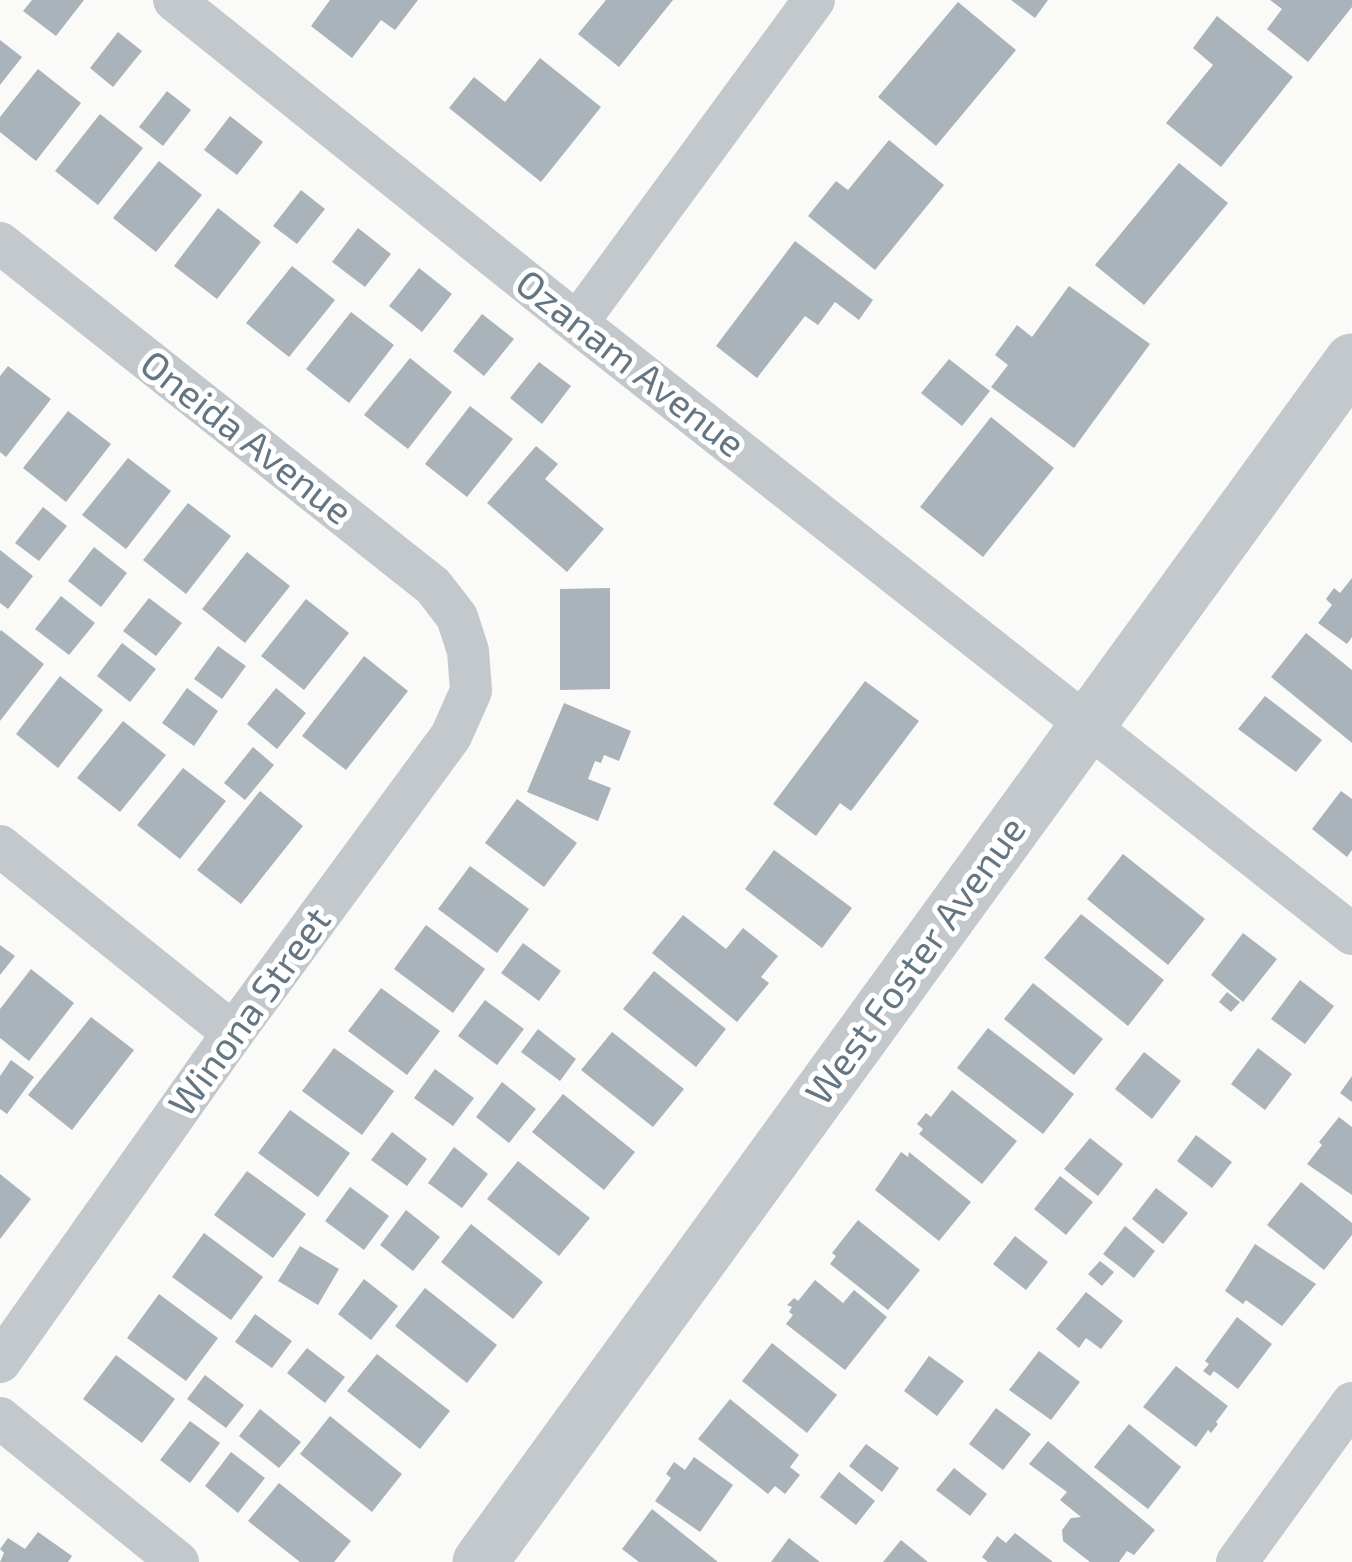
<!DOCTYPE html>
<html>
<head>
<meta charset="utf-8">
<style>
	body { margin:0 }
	canvas { display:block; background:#fafaf8 }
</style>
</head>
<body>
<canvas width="1352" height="1562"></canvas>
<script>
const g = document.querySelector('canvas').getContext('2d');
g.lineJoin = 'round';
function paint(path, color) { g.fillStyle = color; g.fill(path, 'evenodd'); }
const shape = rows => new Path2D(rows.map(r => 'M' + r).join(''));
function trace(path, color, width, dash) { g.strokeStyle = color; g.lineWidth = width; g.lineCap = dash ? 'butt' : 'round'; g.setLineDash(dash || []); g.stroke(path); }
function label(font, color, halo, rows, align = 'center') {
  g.font = font + ' "Exo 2",sans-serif'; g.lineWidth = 10; g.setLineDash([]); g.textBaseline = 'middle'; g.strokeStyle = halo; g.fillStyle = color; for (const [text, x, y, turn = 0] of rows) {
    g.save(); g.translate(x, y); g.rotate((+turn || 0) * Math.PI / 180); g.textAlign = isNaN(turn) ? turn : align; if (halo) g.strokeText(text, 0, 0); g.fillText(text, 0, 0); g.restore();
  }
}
paint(shape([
	[32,0,84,0,56,36,23,11],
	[330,0,418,0,395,30,381,20,352,58,311,26],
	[606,0,673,0,619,67,578,34],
	[1011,0,1048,0,1035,18],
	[1270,0,1352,0,1352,7,1308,62,1267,29,1282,9],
	[958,2,1016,50,936,146,878,97],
	[1217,16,1293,77,1221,167,1166,123,1213,65,1193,48],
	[118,32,142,51,113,87,90,68],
	[0,40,22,57,0,85],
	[540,58,601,107,541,182,449,108,474,77,505,102],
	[38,69,81,103,36,161,0,132,0,117],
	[167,91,191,110,163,146,139,127],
	[100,114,143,148,98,205,55,171],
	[230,116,263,142,237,175,204,150],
	[889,140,944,185,875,270,808,216,836,181,848,190],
	[159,161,202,195,156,252,113,218],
	[1179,163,1228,203,1144,305,1095,265],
	[301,190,325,209,297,244,273,226],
	[218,208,261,242,217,299,174,266],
	[358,228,391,254,365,287,332,262],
	[795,241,873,300,859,320,835,302,818,325,805,316,757,378,716,346],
	[292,266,335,300,289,357,246,323],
	[419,268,452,294,422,332,389,306],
	[1069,286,1150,344,1074,448,991,387,1008,365,995,355,1017,325,1032,337],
	[351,312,394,345,349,403,306,369],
	[482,314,514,339,484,376,453,351],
	[410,358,452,392,408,449,364,415],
	[949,359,990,391,962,426,921,393],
	[539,362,571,386,542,424,510,398],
	[8,366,51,399,6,457,0,452,0,376],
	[470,406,513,439,467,497,425,464],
	[68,411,111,444,66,502,23,468],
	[991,417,1054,468,983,557,920,507],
	[536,446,558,464,545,479,604,529,567,572,487,503],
	[128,458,171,491,126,549,82,515],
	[188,503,231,536,186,594,143,560],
	[43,507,67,526,39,561,15,543],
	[94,547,127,573,101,607,68,581],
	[0,550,33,576,8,609,0,603],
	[247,552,290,586,245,643,202,609],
	[1352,578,1352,637,1347,644,1318,623,1332,605,1326,599,1334,588,1340,593],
	[610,588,610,689,560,690,560,589],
	[61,596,95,623,69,655,35,629],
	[149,598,182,623,156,656,123,631],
	[306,599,349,633,304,690,261,656],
	[1,630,44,664,0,721,0,632],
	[1306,633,1352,670,1352,743,1271,677],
	[122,643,156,669,130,702,97,676],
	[218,646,246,666,222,699,194,679],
	[364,656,408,691,346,770,302,736],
	[60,676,103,710,58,768,16,734],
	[865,681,919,721,851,811,840,803,816,836,773,804],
	[187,688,218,711,194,746,162,723],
	[276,688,306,713,277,749,247,724],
	[1265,696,1322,740,1296,772,1238,729],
	[564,703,631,731,619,761,604,755,601,763,595,761,588,779,611,788,598,821,527,792],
	[123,721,166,755,120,812,77,778],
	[253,747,274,765,245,800,224,783],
	[183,768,226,801,180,859,137,825],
	[260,791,303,826,241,904,197,870],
	[1341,791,1352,799,1352,850,1347,857,1312,829],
	[517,799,577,843,544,887,485,843],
	[774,850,852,908,822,948,745,889],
	[1123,854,1205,919,1168,965,1087,899],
	[470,866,529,909,497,953,438,909],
	[1081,914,1164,980,1128,1026,1044,958],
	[683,915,726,949,743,928,778,956,761,977,769,983,737,1022,652,953],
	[426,925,485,969,453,1013,394,969],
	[1243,933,1277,959,1243,1002,1211,975],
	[523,943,561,971,539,1001,501,973],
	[0,945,15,956,0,975],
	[31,969,74,1003,29,1061,0,1038,0,1009],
	[654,971,726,1029,696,1067,623,1009],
	[1300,980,1334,1006,1305,1044,1271,1019],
	[1033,983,1103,1039,1074,1075,1004,1019],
	[381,988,440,1031,407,1075,348,1031],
	[1227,992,1240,1002,1231,1012,1219,1002],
	[485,1000,524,1029,497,1065,458,1036],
	[91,1017,134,1050,72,1130,28,1095],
	[988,1028,1074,1094,1043,1134,957,1068],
	[538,1029,576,1059,560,1081,521,1052],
	[612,1032,684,1089,653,1127,581,1070],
	[334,1048,394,1091,362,1135,302,1091],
	[1258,1048,1292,1074,1265,1110,1231,1084],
	[1144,1052,1181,1081,1152,1119,1115,1089],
	[11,1060,34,1077,7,1114,0,1109,0,1076],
	[435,1069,474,1098,453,1126,414,1098],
	[1352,1076,1352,1102,1340,1093],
	[502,1082,536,1109,509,1143,476,1117],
	[952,1090,1017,1141,982,1184,919,1134,923,1129,917,1124,926,1113,931,1117],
	[563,1094,635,1152,604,1190,532,1132],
	[290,1110,350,1153,318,1197,258,1153],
	[1339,1117,1352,1127,1352,1195,1307,1164,1322,1145,1319,1142],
	[392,1132,427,1159,407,1186,371,1160],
	[1196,1135,1232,1162,1212,1188,1177,1161],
	[1090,1138,1123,1164,1098,1196,1064,1169],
	[454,1147,488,1174,462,1208,428,1183],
	[901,1152,908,1157,909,1152,971,1202,939,1241,875,1190],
	[518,1161,590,1218,559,1256,487,1199],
	[247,1171,306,1214,273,1258,214,1215],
	[0,1174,31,1199,0,1239],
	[1060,1176,1093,1202,1066,1235,1034,1209],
	[1301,1182,1352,1223,1352,1235,1324,1270,1267,1225],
	[350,1187,389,1216,364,1250,325,1221],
	[1156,1188,1188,1213,1163,1244,1132,1219],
	[406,1210,440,1237,413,1271,380,1245],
	[858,1220,920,1270,888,1310,830,1264,836,1256,832,1253],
	[471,1224,543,1282,513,1319,441,1262],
	[1125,1226,1155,1251,1134,1278,1103,1254],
	[204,1233,263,1277,231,1320,172,1277],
	[1015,1236,1048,1262,1026,1290,993,1264],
	[1255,1244,1316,1284,1282,1326,1246,1300,1243,1304,1225,1291],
	[300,1246,339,1269,318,1305,278,1281],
	[1100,1261,1114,1272,1102,1286,1088,1274],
	[364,1279,398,1306,371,1340,338,1314],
	[815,1280,843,1303,854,1290,887,1317,845,1370,786,1324,793,1315,789,1312,792,1307,787,1305,794,1298,798,1301],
	[425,1288,497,1345,467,1383,395,1326],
	[1086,1292,1123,1321,1101,1349,1086,1338,1079,1348,1056,1329],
	[159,1294,218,1338,186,1381,127,1338],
	[255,1314,292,1341,272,1368,235,1342],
	[1237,1317,1272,1344,1238,1389,1214,1371,1210,1376,1203,1371,1209,1364,1205,1361],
	[772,1343,837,1395,807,1433,742,1381],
	[307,1348,345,1377,325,1403,287,1373],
	[1039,1351,1080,1382,1051,1420,1009,1390],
	[377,1354,450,1411,420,1449,347,1391],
	[116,1355,175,1399,142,1443,83,1399],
	[929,1356,964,1381,937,1416,904,1391],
	[1176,1366,1228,1406,1216,1422,1218,1424,1211,1433,1208,1430,1196,1447,1143,1407],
	[205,1375,244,1405,226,1428,187,1399],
	[730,1399,799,1455,790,1467,800,1475,785,1494,775,1486,768,1494,698,1439],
	[996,1408,1031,1434,1003,1470,969,1444],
	[260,1409,301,1442,279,1468,239,1436],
	[330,1416,402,1474,372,1512,300,1454],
	[190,1421,220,1443,190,1483,160,1460],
	[1129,1424,1181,1467,1148,1509,1094,1467],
	[1048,1441,1155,1530,1134,1555,1127,1551,1119,1562,1090,1562,1063,1541,1062,1530,1071,1518,1081,1517,1060,1500,1067,1492,1029,1464],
	[866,1444,899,1468,882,1492,849,1466],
	[231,1452,265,1478,238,1513,205,1486],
	[694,1457,733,1485,700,1532,655,1501,671,1478,666,1474,674,1462,685,1470],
	[954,1468,987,1494,970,1516,936,1490],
	[839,1472,875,1501,856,1525,820,1497],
	[279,1483,351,1541,334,1562,300,1562,248,1521],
	[652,1509,718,1562,639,1562,622,1549],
	[38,1532,72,1556,68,1562,0,1562,4,1553,0,1549,8,1538,25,1549],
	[1015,1533,1053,1562,988,1562,982,1557,997,1536,1006,1543],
	[789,1538,820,1562,771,1562],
	[901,1540,928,1562,883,1562]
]), '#aab3b9');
trace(shape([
	[174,0,577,323,1352,934],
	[0,243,433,586,457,617,468,651,471,691,451,736,233,1033,0,1362],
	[577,323,814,0],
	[0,846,233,1033],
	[0,1418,178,1562],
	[1237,1562,1352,1403]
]), '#c3c8cc', 42);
trace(shape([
	[480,1562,1352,361]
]), '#c3c8cc', 55);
label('38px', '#657683', '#fff', [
	["Ozanam Avenue",630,364,38],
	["Oneida Avenue",246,438,38],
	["West Foster Avenue",916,961,-54],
	["Winona Street",250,1012,-54]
]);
</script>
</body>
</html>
